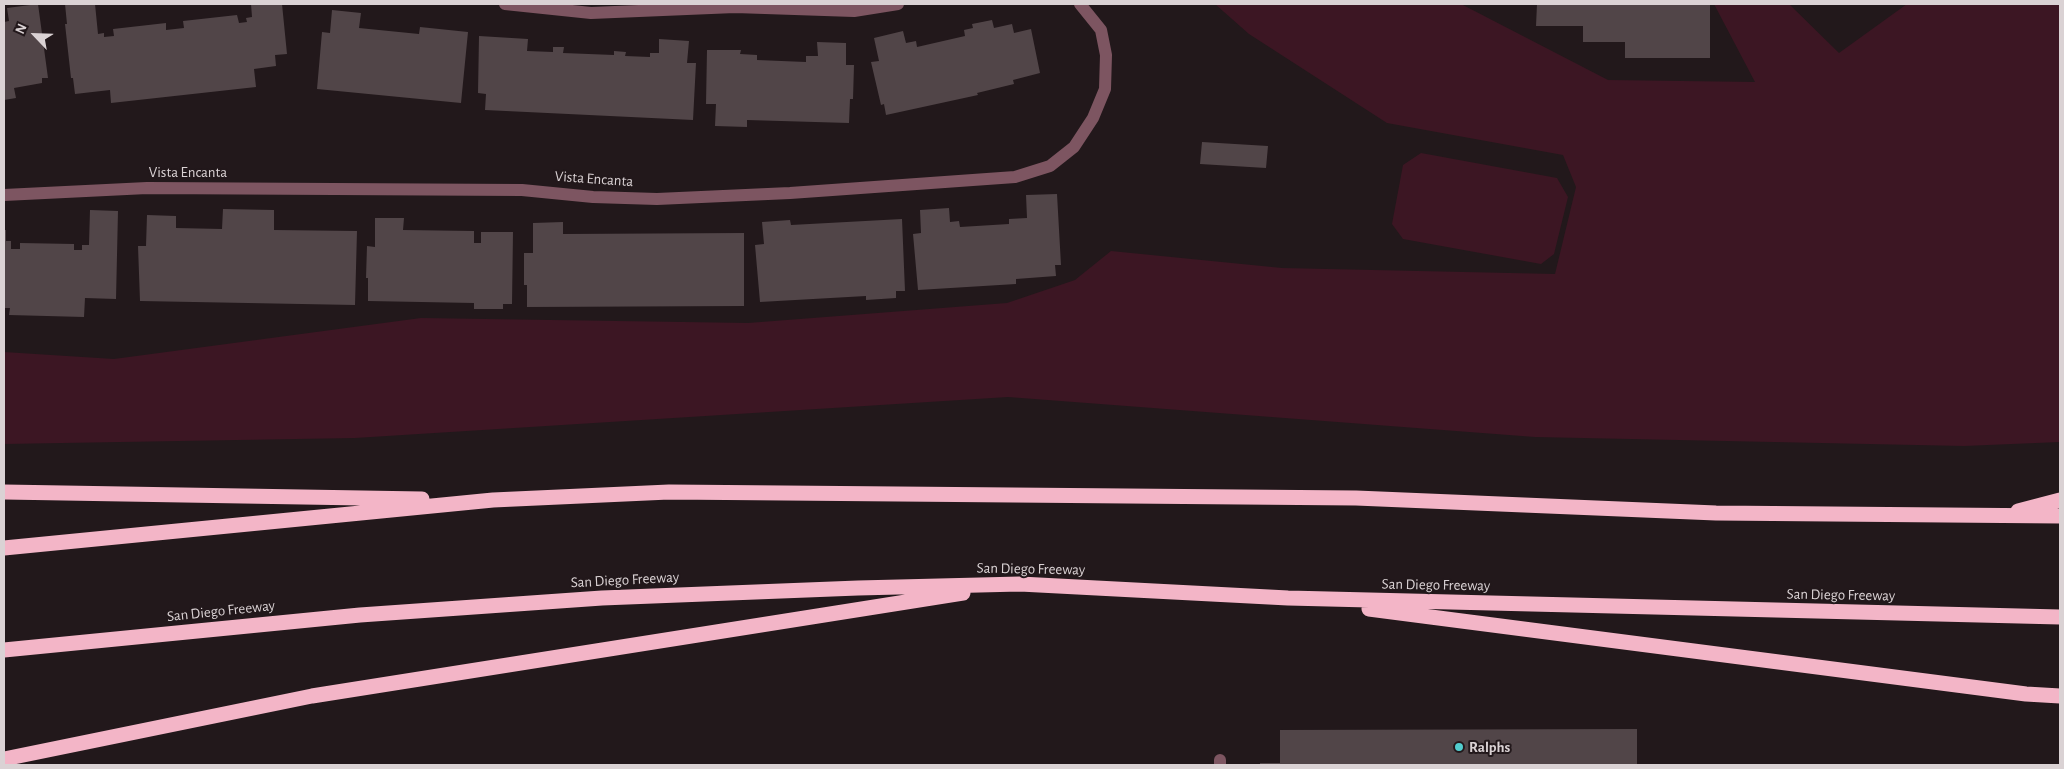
<!DOCTYPE html>
<html>
<head>
<meta charset="utf-8">
<style>
	body { margin:0 }
	#map { position:relative; width:2064px; height:769px; overflow:hidden; background:#22181b; font-family:"Alegreya Sans",sans-serif }
	canvas { display:block }
	.frame { position:absolute; inset:0; border:5px solid #dad2d4; pointer-events:none }
	.north { position:absolute; left:10px; top:10px; width:50px; height:50px; -webkit-text-stroke:4px #22181b; paint-order:stroke; rotate:294deg; font-size:14px; font-weight:700; line-height:20px; text-align:center; color:#dad2d4 }
	.north::after { content:''; display:block; margin:auto; width:18px; height:22px; background:#dad2d4; clip-path:polygon(50% 0,100% 100%,50% 72%,0 100%) }
</style>
</head>
<body>
<div id="map">
<canvas width="2064" height="769"></canvas>
<div class="frame"></div>
<div class="north">N</div>
</div>
<script>
const g = document.querySelector('canvas').getContext('2d');
g.lineJoin = 'round';
function paint(path, color) { g.fillStyle = color; g.fill(path, 'evenodd'); }
const shape = rows => new Path2D(rows.map(r => 'M' + r).join(''));
function trace(path, color, width, dash) { g.strokeStyle = color; g.lineWidth = width; g.lineCap = dash ? 'butt' : 'round'; g.setLineDash(dash || []); g.stroke(path); }
function label(font, color, halo, rows, align = 'center') {
  g.font = font + ' "Alegreya Sans",sans-serif'; g.lineWidth = 4; g.setLineDash([]); g.textBaseline = 'middle'; g.strokeStyle = halo; g.fillStyle = color; for (const [text, x, y, turn = 0] of rows) {
    g.save(); g.translate(x, y); g.rotate((+turn || 0) * Math.PI / 180); g.textAlign = isNaN(turn) ? turn : align; if (halo) g.strokeText(text, 0, 0); g.fillText(text, 0, 0); g.restore();
  }
}
paint(shape([
	[1215,4,1461,4,1608,80,1755,82,1714,4,1789,4,1839,53,1907,4,2060,4,2060,442,1964,446,1535,437,1008,397,355,438,4,444,4,352,114,359,421,318,748,323,1007,303,1075,280,1111,251,1282,268,1555,274,1576,187,1563,155,1387,123,1249,34],
	[1421,153,1557,178,1568,197,1554,254,1541,264,1403,239,1392,224,1403,165]
]), '#3c1623');
paint(shape([
	[38,4,48,78,42,78,42,83,14,88,16,98,4,100,4,22,9,21,7,8],
	[65,4,95,4,98,34,104,33,104,37,114,36,113,29,166,23,166,30,184,28,183,21,237,15,239,23,247,22,246,18,252,17,251,4,282,4,287,54,275,55,276,66,254,69,256,87,111,103,110,90,75,94,73,78,71,78,65,24,67,24],
	[1537,4,1710,4,1710,58,1625,58,1625,42,1583,42,1583,26,1536,26],
	[332,10,361,13,359,28,419,34,420,27,468,32,461,103,317,89,322,32,330,33],
	[992,20,994,28,1012,24,1014,33,1031,29,1040,73,1013,80,1014,84,977,93,978,95,886,115,884,104,881,105,871,62,879,61,874,38,903,31,906,43,916,41,917,47,965,36,964,30,973,28,972,24],
	[479,36,528,39,527,51,553,52,553,47,564,47,563,53,614,55,614,51,626,52,625,56,650,57,650,53,659,53,659,39,689,41,687,63,696,63,693,120,485,110,486,94,478,93],
	[817,42,846,43,846,65,854,65,853,99,850,99,849,123,747,120,747,127,715,126,716,104,706,104,707,50,741,50,740,54,757,55,757,60,806,62,806,56,818,56],
	[1202,142,1268,146,1266,168,1200,164],
	[1057,194,1061,265,1055,265,1056,276,1016,279,1016,284,918,290,913,234,921,233,920,210,949,208,950,222,959,221,960,227,1009,224,1009,219,1027,218,1026,195],
	[223,209,274,210,274,230,357,231,355,305,140,301,138,246,146,246,147,215,176,216,176,228,222,229],
	[90,210,118,211,116,299,85,298,84,317,9,315,10,308,4,308,4,230,6,230,6,241,11,241,11,249,20,249,20,243,74,244,74,250,82,250,82,245,89,245],
	[375,218,404,218,403,230,474,231,474,243,481,243,481,232,513,232,512,304,503,304,503,309,474,309,474,303,368,301,368,278,366,278,367,246,375,247],
	[902,219,905,291,896,291,896,298,866,300,866,296,760,302,755,245,764,244,762,222,790,220,791,225],
	[563,222,563,234,744,233,744,306,527,307,527,285,524,285,524,253,533,253,533,223],
	[1637,729,1637,765,1260,765,1260,763,1280,763,1280,730]
]), '#514548');
trace(shape([
	[505,4,591,13,735,7,854,11,898,4],
	[4,195,147,188,522,190,593,197,657,199,790,193,1015,177,1050,166,1074,147,1093,118,1105,89,1106,55,1101,30,1080,4],
	[1220,760,1220,765]
]), '#7d5561', 12);
trace(shape([
	[4,492,422,499],
	[2018,511,2060,500],
	[4,548,493,500,669,492,1356,498,1716,513,2060,516],
	[1369,609,2026,694,2060,696],
	[4,650,360,615,602,598,858,588,1020,584,1288,598,2060,617],
	[4,759,312,696,963,593]
]), '#f3b5c7', 15);
for (const [x, y, r, color] of [
	[1459,747,5,"#52cdce"]
]) { const dot = new Path2D(); dot.arc(x, y, r, 0, 2 * Math.PI); g.fillStyle = color; g.fill(dot); trace(dot, '#22181b', 2); }
label('15px', '#dad2d4', '#22181b', [
	["Vista Encanta",188,172],
	["Vista Encanta",594,179,4],
	["San Diego Freeway",1031,569,1],
	["San Diego Freeway",625,580,-3],
	["San Diego Freeway",1436,585,1],
	["San Diego Freeway",1841,595,1],
	["San Diego Freeway",221,611,-6]
]);
label('bold 15px', '#dad2d4', '#22181b', [
	["Ralphs",1469,747]
], 'left');
</script>
</body>
</html>
